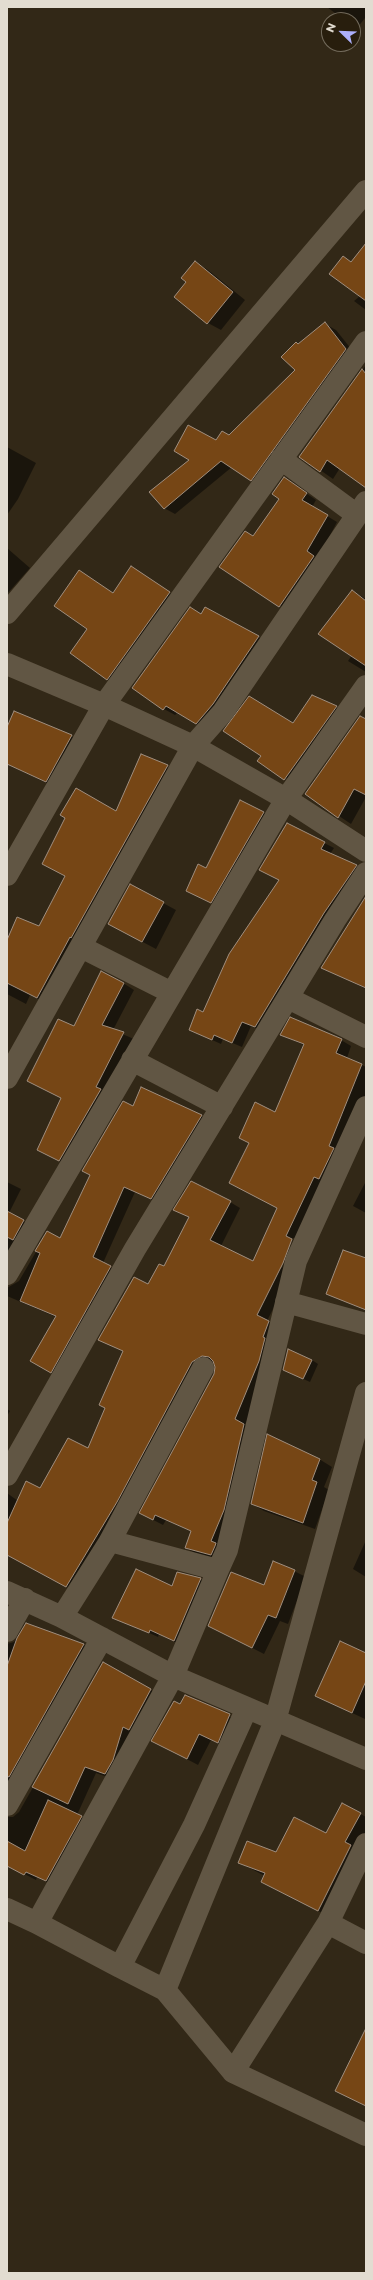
<!DOCTYPE html>
<html>
<head>
<meta charset="utf-8">
<style>
	body { margin:0 }
	#map { position:relative; width:373px; height:2280px; overflow:hidden; background:#322817; font-family:Montserrat,sans-serif }
	canvas { display:block }
	.frame { position:absolute; inset:0; border:8px solid #e2dcd1; pointer-events:none }
	.north { position:absolute; left:321px; top:12px; width:40px; height:40px; box-sizing:border-box; background:#281e0d; border:1px solid #726a5b; border-radius:50%; rotate:293deg; font-size:11px; font-weight:700; line-height:16px; text-align:center; color:#e2dcd1 }
	.north::after { content:''; display:block; margin:auto; width:14px; height:18px; background:#acaffb; clip-path:polygon(50% 0,100% 100%,50% 72%,0 100%) }
</style>
</head>
<body>
<div id="map">
<canvas width="373" height="2280"></canvas>
<div class="frame"></div>
<div class="north">N</div>
</div>
<script>
const g = document.querySelector('canvas').getContext('2d');
g.lineJoin = 'round';
function paint(path, color) { g.fillStyle = color; g.fill(path, 'evenodd'); }
const shape = rows => new Path2D(rows.map(r => 'M' + r).join(''));
function trace(path, color, width, dash) { g.strokeStyle = color; g.lineWidth = width; g.lineCap = dash ? 'butt' : 'round'; g.setLineDash(dash || []); g.stroke(path); }
paint(shape([
	[327,7,366,7,366,19,365,18,357,28,353,25,353,20,344,20],
	[366,245,366,310,354,301,360,296,343,257,352,262],
	[195,262,208,270,245,300,221,330,208,323,187,282],
	[325,324,336,330,356,355,262,486,232,467,175,514,164,508,216,442,230,436,296,370,298,345],
	[366,365,366,486,340,468,333,479,300,456],
	[7,447,36,463,18,499,7,515],
	[284,478,316,500,312,507,337,522,290,612,221,567,254,537,281,499],
	[7,548,30,568,7,594],
	[132,568,182,601,120,686,107,679,79,571,114,594],
	[352,591,366,599,366,672,348,661,352,655],
	[191,608,202,615,206,608,271,644,208,730,178,712,175,715,164,709],
	[336,707,349,714,298,786,259,760,293,724],
	[366,720,366,797,351,824,306,794],
	[7,723,71,736,82,743,57,788,7,764],
	[142,755,179,773,50,1004,30,995,26,1004,7,994,7,941,40,927,66,876,117,812],
	[264,812,276,820,224,909,187,890],
	[287,824,334,848,330,854,365,870,265,1031,251,1026,242,1047,223,1039,221,1044,190,1030,204,1013,280,880],
	[366,898,366,989,322,967],
	[163,903,176,910,156,949,122,931],
	[123,983,134,990,113,1030,134,1039,70,1166,38,1150,62,1098,74,1027],
	[281,1035,341,1040,351,1046,347,1058,366,1067,366,1108,293,1269,267,1321,279,1328,270,1367,245,1425,254,1431,222,1560,197,1554,186,1548,192,1532,166,1520,163,1525,140,1513,215,1374,215,1361,207,1363,77,1592,7,1554,7,1493,18,1501,41,1489,88,1450,106,1408,124,1352,99,1339,164,1268,190,1218,175,1209,230,1202,240,1208,221,1246,253,1262,278,1208,230,1183,249,1143,240,1138,276,1113,304,1045],
	[291,1238,294,1238,282,1268,280,1268],
	[133,1107,201,1116,212,1122,161,1204,135,1192,103,1263,121,1273,61,1378,31,1361,56,1317,7,1296,7,1288,19,1281,47,1233,61,1240],
	[366,1181,366,1213,353,1206],
	[7,1182,21,1189,9,1213,34,1227,7,1276],
	[366,1259,366,1311,327,1293],
	[312,1360,318,1364,310,1382,284,1370],
	[7,1409,10,1411,7,1416],
	[319,1459,332,1467,324,1487,329,1490,315,1529,264,1511,252,1504],
	[366,1540,366,1577,353,1569],
	[294,1571,306,1577,288,1624,280,1621,264,1654,221,1632,265,1587],
	[177,1573,200,1579,209,1584,183,1646,159,1634,158,1637,114,1617,172,1587],
	[26,1625,84,1645,94,1651,7,1805,7,1644,14,1642],
	[366,1654,366,1717,365,1719,316,1696],
	[103,1664,162,1696,116,1780,96,1773,77,1815,92,1823,57,1887,37,1877,36,1880,7,1865,7,1817,13,1817,19,1812],
	[185,1696,241,1722,229,1748,211,1740,198,1765,153,1741,181,1705],
	[342,1804,366,1817,366,1840,334,1919,262,1882,265,1876,240,1863,277,1854,326,1834]
]), '#0007');
const building = shape([
	[366,243,366,301,329,274,343,256,351,262,366,243],
	[195,261,233,292,207,324,174,297,186,282,181,278,195,261],
	[325,322,346,349,251,481,221,461,164,509,149,492,189,460,174,451,188,425,216,440,222,431,229,435,295,370,281,357,296,342,298,344,325,322],
	[362,369,366,374,366,488,327,460,320,472,299,457,362,369],
	[284,477,307,493,302,500,328,515,307,551,314,556,279,607,219,567,245,531,253,536,279,499,272,494,284,477],
	[131,566,170,592,107,680,70,653,87,629,54,606,79,570,113,593,131,566],
	[352,590,366,601,366,666,318,634,352,590],
	[190,607,201,614,205,607,259,636,213,704,196,724,166,706,163,710,132,688,190,607],
	[312,695,337,706,284,780,257,761,261,756,223,731,249,696,293,723,312,695],
	[14,711,72,735,46,782,7,764,7,727,14,711],
	[360,716,366,719,366,795,354,789,338,818,305,794,360,716],
	[141,754,168,765,71,938,70,937,37,998,7,983,7,940,17,917,39,926,65,876,42,864,65,818,60,815,76,788,116,811,141,754],
	[240,800,264,812,211,903,186,891,198,864,206,868,240,800],
	[287,823,325,842,321,849,357,865,324,913,255,1027,242,1022,232,1043,214,1035,212,1040,189,1030,197,1009,203,1012,229,954,279,880,259,870,287,823],
	[130,884,164,902,142,942,108,924,130,884],
	[366,896,366,988,321,968,366,896],
	[101,971,124,983,102,1025,124,1032,96,1087,101,1089,59,1161,37,1150,61,1098,27,1081,58,1019,74,1026,101,971],
	[290,1017,342,1039,336,1053,362,1064,329,1146,334,1148,319,1179,314,1177,286,1236,292,1239,283,1263,257,1315,269,1321,263,1337,265,1338,259,1361,235,1419,244,1424,224,1510,211,1541,216,1543,215,1546,211,1555,185,1548,191,1531,155,1515,153,1520,139,1513,214,1374,215,1367,213,1361,209,1357,202,1356,192,1362,117,1502,66,1587,7,1555,7,1523,26,1481,40,1488,68,1438,88,1448,105,1408,99,1405,123,1351,98,1340,134,1277,148,1284,159,1264,164,1266,189,1217,173,1210,191,1181,231,1201,210,1240,253,1261,277,1208,229,1183,249,1143,239,1138,255,1102,275,1112,304,1044,280,1035,290,1017],
	[141,1087,202,1115,151,1199,124,1187,93,1257,111,1266,51,1373,30,1361,56,1316,20,1301,40,1253,35,1251,47,1231,60,1238,90,1175,82,1171,123,1101,133,1106,141,1087],
	[7,1211,24,1220,13,1240,7,1237,7,1211],
	[343,1250,366,1258,366,1310,326,1294,343,1250],
	[288,1349,312,1360,303,1379,283,1370,288,1349],
	[267,1434,320,1459,312,1480,317,1482,303,1523,251,1504,267,1434],
	[273,1561,295,1570,276,1618,268,1615,252,1648,208,1626,231,1572,264,1585,273,1561],
	[136,1569,172,1586,177,1572,201,1578,174,1641,150,1630,149,1633,112,1618,136,1569],
	[26,1623,84,1644,9,1777,7,1776,7,1666,17,1638,26,1623],
	[340,1641,366,1653,366,1681,352,1713,315,1696,340,1641],
	[103,1662,151,1689,129,1730,123,1727,113,1760,105,1774,85,1767,68,1804,32,1787,103,1662],
	[185,1695,230,1714,218,1743,199,1734,187,1759,151,1741,174,1701,180,1704,185,1695],
	[48,1800,82,1816,46,1881,26,1872,24,1875,7,1866,7,1841,25,1851,48,1800],
	[342,1803,361,1813,345,1842,351,1845,318,1911,261,1882,265,1873,238,1863,247,1841,276,1852,294,1817,326,1833,342,1803],
	[366,2028,366,2106,335,2091,366,2028]
]);
paint(building, '#764615');
trace(building, '#a08e7e', 1);
trace(shape([
	[281,459,357,515],
	[7,613,366,191],
	[7,664,104,705,193,746,286,799,366,851],
	[7,875,104,705,366,342],
	[81,947,172,993],
	[288,998,366,1037],
	[132,1060,222,1107],
	[7,1078,193,746,223,712,366,502],
	[7,1274,286,799,366,686],
	[286,1302,366,1324],
	[7,1475,135,1249,335,920,366,873],
	[110,1541,218,1570],
	[7,1592,62,1617,173,1676,366,1759],
	[62,1617,110,1541,203,1368],
	[7,1631,25,1599],
	[247,1708,194,1825,120,1967,165,1990,275,1721,366,1393],
	[7,1805,102,1638],
	[7,1909,37,1923,120,1967],
	[37,1923,173,1676,218,1570,227,1550,296,1261,366,1107],
	[328,1923,366,1943],
	[165,1990,233,2072,366,2135],
	[233,2072,328,1923,366,1844]
]), '#615644', 22);
</script>
</body>
</html>
